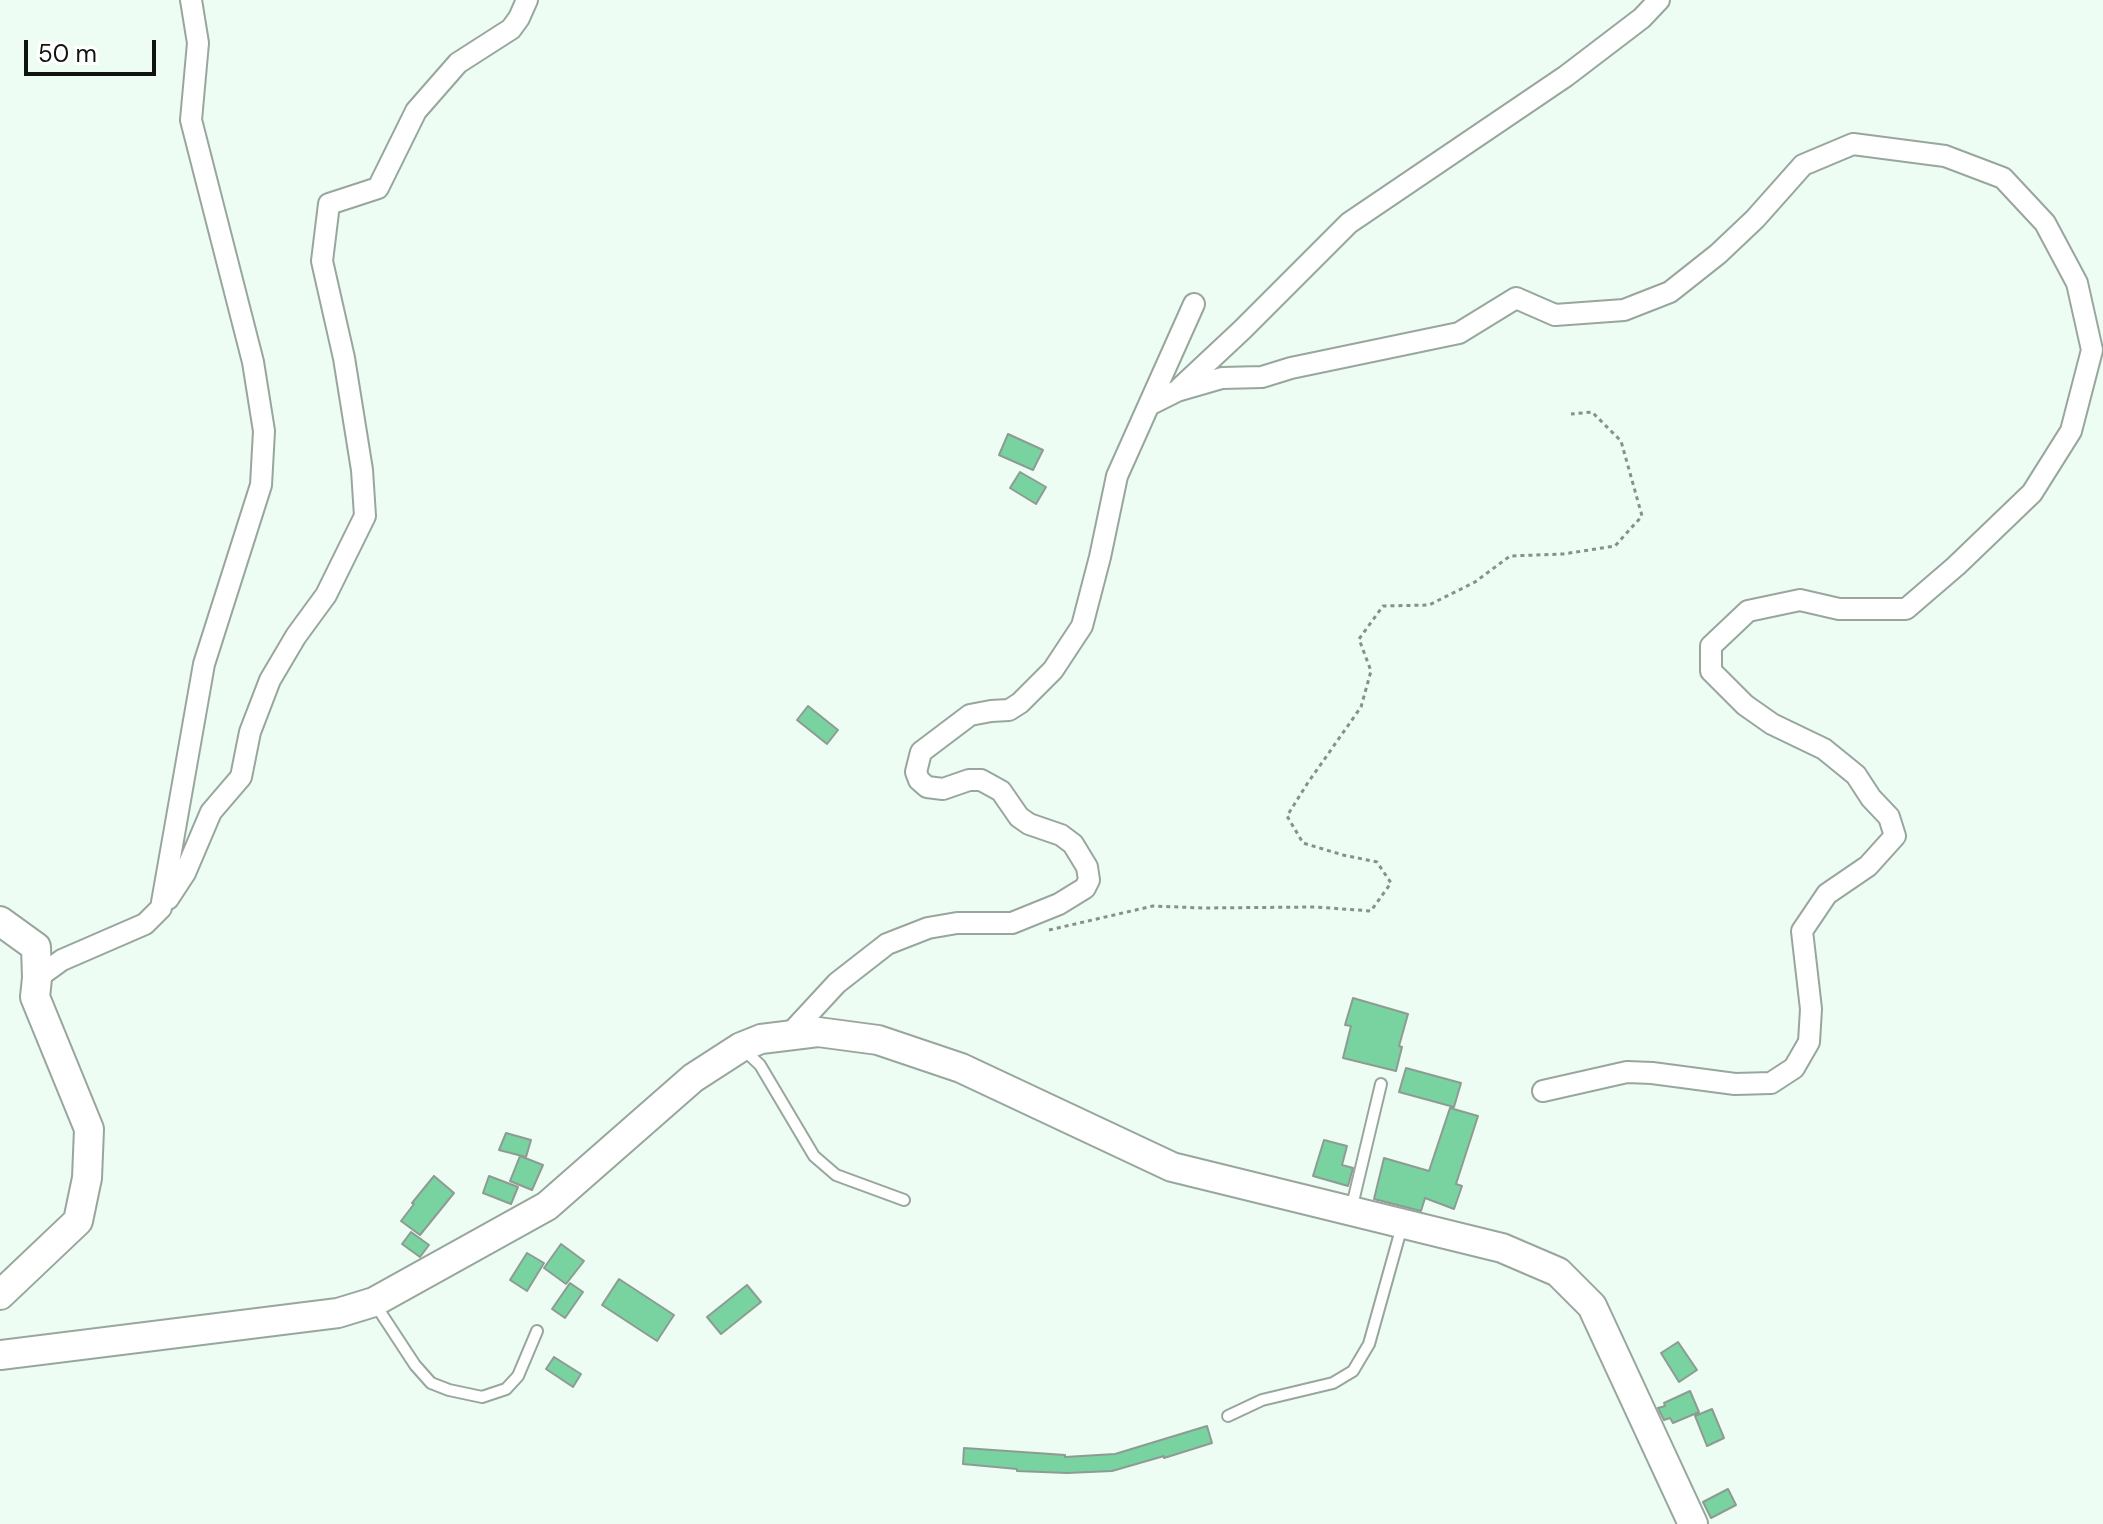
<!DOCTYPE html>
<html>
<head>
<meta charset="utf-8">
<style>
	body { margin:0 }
	#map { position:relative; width:2103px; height:1524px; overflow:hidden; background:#edfdf3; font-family:"DM Sans",sans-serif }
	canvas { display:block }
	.scale { position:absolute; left:24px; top:40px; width:132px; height:36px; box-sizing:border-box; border:4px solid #0f1411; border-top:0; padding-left:10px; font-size:24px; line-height:28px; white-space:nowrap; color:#0f1411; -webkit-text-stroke:6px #fff; paint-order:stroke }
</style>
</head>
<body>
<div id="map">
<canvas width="2103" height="1524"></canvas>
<div class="scale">50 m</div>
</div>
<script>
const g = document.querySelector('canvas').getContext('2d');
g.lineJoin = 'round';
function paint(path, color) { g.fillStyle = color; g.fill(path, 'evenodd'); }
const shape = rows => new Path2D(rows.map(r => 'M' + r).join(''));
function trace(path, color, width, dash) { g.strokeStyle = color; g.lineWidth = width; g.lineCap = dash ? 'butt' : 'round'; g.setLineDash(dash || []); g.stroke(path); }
const building = shape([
	[1008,434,1043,450,1033,470,999,455,1008,434],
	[1020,472,1046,487,1036,504,1010,488,1020,472],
	[808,706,838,730,827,744,797,720,808,706],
	[1353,998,1408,1014,1399,1046,1402,1047,1396,1071,1343,1058,1351,1026,1345,1025,1353,998],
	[1406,1068,1461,1083,1454,1107,1399,1092,1406,1068],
	[1450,1108,1478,1116,1456,1184,1462,1186,1454,1209,1425,1198,1421,1211,1374,1199,1384,1158,1429,1171,1450,1108],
	[506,1133,531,1140,526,1157,499,1150,506,1133],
	[1324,1140,1347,1146,1342,1165,1353,1168,1348,1186,1313,1176,1324,1140],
	[520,1156,543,1165,532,1190,510,1181,520,1156],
	[434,1176,454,1193,420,1235,401,1221,414,1204,412,1203,434,1176],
	[489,1176,518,1187,511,1204,483,1193,489,1176],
	[411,1232,429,1245,420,1257,402,1244,411,1232],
	[561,1244,584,1261,566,1284,544,1268,561,1244],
	[527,1253,544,1263,527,1291,510,1280,527,1253],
	[619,1279,674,1315,657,1341,602,1305,619,1279],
	[570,1283,583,1292,565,1318,552,1309,570,1283],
	[747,1285,761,1302,721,1334,707,1317,747,1285],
	[1678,1342,1697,1370,1679,1382,1661,1353,1678,1342],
	[554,1357,581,1374,573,1387,546,1369,554,1357],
	[1690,1391,1699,1412,1673,1423,1670,1418,1664,1420,1658,1408,1665,1406,1664,1403,1690,1391],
	[1712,1409,1724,1438,1707,1446,1695,1416,1712,1409],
	[1207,1426,1212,1443,1164,1458,1164,1456,1112,1471,1067,1473,1017,1471,1017,1469,963,1464,964,1448,1065,1455,1065,1457,1115,1454,1207,1426],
	[1728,1489,1736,1505,1711,1518,1703,1502,1728,1489]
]);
paint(building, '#79d3a1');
trace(building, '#8e9b93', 2);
const lane = shape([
	[743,1049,760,1065,814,1156,836,1175,904,1200],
	[1351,1210,1381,1084],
	[375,1304,415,1365,431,1383,449,1390,482,1397,506,1389,518,1376,537,1331],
	[1228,1416,1262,1400,1333,1383,1353,1371,1369,1344,1402,1226]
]);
const street = shape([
	[1180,388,1242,330,1349,223,1566,76,1642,18,1659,0],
	[1149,405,1177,391,1222,378,1262,377,1291,368,1459,333,1516,298,1555,315,1624,310,1670,292,1718,254,1755,219,1803,165,1853,144,1945,156,2003,178,2045,223,2077,283,2092,350,2071,431,2032,493,1956,566,1906,609,1839,609,1800,600,1748,611,1711,646,1711,671,1745,705,1772,724,1824,749,1856,775,1871,798,1889,817,1895,836,1868,866,1827,894,1802,931,1811,1009,1809,1042,1794,1068,1771,1083,1735,1084,1652,1073,1627,1072,1543,1091],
	[168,899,185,873,211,812,241,777,250,732,270,680,296,636,326,595,365,516,362,470,344,358,322,261,329,204,378,188,416,111,458,63,511,29,519,18,527,0],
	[37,978,62,960,145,924,161,908,204,664,261,485,264,431,253,362,191,120,198,43,191,0],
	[788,1036,837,983,887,944,928,928,957,923,1012,923,1059,904,1085,888,1089,880,1087,867,1073,844,1061,835,1029,824,1019,817,1001,791,981,780,969,780,943,789,927,787,919,780,916,772,921,752,970,715,991,711,1009,710,1020,703,1053,670,1082,626,1100,557,1117,476,1194,304]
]);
const secondary = shape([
	[0,921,36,947,37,978,35,997,89,1129,87,1178,78,1221,0,1295],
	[0,1355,338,1313,374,1302,547,1206,693,1078,741,1047,761,1039,818,1032,878,1040,961,1068,1172,1167,1502,1248,1558,1272,1592,1306,1693,1524]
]);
trace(lane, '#98a69d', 14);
trace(street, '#98a69d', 24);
trace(secondary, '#98a69d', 32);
trace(shape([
	[1049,930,1153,906,1202,908,1315,907,1371,911,1391,883,1377,862,1343,855,1303,843,1287,816,1307,784,1361,707,1371,671,1359,639,1383,606,1429,605,1475,582,1510,556,1563,554,1615,546,1642,516,1621,441,1592,412,1571,414]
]), '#86918a', 3, [4, 4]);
trace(lane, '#fff', 10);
trace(street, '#fff', 20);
trace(secondary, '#fff', 28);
</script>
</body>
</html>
